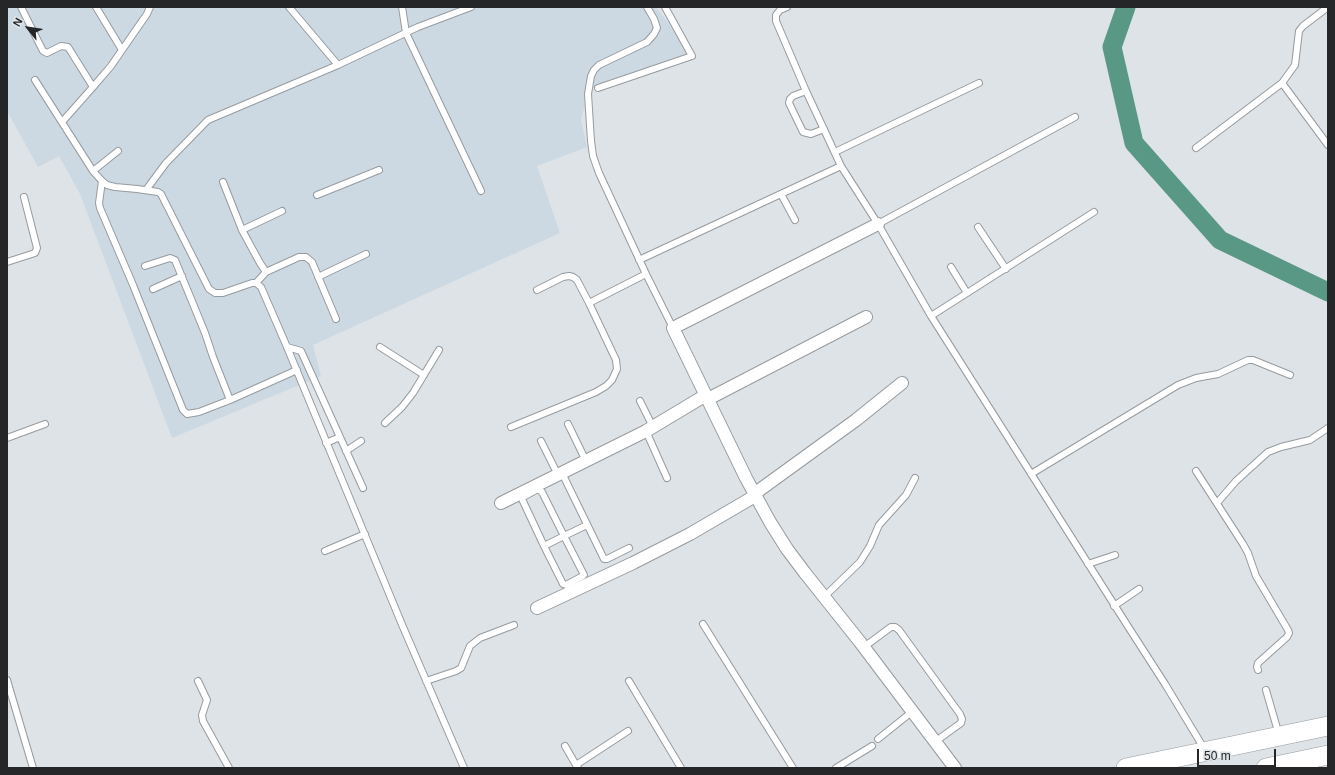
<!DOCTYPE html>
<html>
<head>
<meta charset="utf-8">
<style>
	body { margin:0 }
	#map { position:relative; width:1335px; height:775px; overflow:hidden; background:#dde3e7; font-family:Helvetica,sans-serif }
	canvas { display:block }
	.frame { position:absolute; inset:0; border:8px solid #242627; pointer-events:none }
	.north { position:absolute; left:8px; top:8px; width:40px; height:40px; -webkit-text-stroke:3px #dde3e7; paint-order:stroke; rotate:300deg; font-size:11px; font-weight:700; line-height:16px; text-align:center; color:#242627 }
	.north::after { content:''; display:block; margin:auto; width:14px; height:18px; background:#242627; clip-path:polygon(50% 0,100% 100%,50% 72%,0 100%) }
	.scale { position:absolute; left:1197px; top:749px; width:79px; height:18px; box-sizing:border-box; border:2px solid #242627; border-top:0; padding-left:5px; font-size:12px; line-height:14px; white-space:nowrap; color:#242627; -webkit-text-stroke:3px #dde3e7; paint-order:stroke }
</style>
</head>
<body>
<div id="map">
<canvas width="1335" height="775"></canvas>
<div class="frame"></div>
<div class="north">N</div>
<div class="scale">50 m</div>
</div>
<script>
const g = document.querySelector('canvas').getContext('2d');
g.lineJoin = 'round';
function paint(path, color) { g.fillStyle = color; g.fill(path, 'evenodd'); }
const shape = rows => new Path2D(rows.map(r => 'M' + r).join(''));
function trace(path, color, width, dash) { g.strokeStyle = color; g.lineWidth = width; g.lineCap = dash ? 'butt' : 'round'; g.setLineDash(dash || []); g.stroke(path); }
paint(shape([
	[7,7,656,7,692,54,589,89,581,120,587,147,537,166,560,233,313,345,321,376,172,438,80,194,59,156,38,167,7,111]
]), '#cdd9e2');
trace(shape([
	[1126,7,1112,47,1134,143,1220,240,1328,292]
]), '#5a9886', 19);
const lane = shape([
	[21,7,43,51,47,53,61,46,68,47,93,87],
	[289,7,338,65],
	[402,7,406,33,481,191],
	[647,7,654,19,657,28,654,34,647,42,599,65,594,70,591,76,588,94,591,141,593,156,599,173,646,274,673,328],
	[787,7,780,10,776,15,776,21,806,91,841,166],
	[122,50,147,14,150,7],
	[35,80,93,171,102,181,107,185,115,187,137,189,158,192,161,194,209,289,215,293,223,293,252,283,256,283,261,287,287,347,403,627,464,768],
	[1282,83,1295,65,1299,31,1303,26,1328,7],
	[598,88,692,56,665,7],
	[806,91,793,96,790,99,789,103,803,132,811,134,824,129],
	[62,122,93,87,111,66,122,50,96,7],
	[1196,148,1282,83,1328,145],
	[835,152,979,83],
	[93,171,118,151],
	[102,181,99,203,100,208,133,285,183,410,187,414,199,412,230,400,297,370],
	[223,182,242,230,260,263,266,272],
	[146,190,166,163,208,120,338,65,418,27,471,7],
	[781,194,795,220],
	[317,195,379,170],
	[878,224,1075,117],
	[978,227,1006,269],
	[242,230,282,211],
	[639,260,841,166,878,224,931,316,1129,628,1165,684,1205,750],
	[7,262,35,253,37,248,24,197],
	[145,266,170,258,175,260,205,333,213,357,230,400],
	[951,267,967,293],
	[318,277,366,254],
	[256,283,266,272,299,257,306,257,312,262,336,319],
	[153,289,182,276],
	[537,290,563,277,569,276,573,277,577,280,589,303],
	[931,316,1094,212],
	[287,347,301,351,363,488],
	[380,347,424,375],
	[640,401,653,427],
	[385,423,402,407,413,393,439,350],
	[568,424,586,461],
	[511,427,596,392,606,386,612,380,617,369,616,360,589,303,646,274],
	[646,431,667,478],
	[7,438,45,424],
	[541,441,558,475],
	[326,443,340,437],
	[346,451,361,441],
	[1196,471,1243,544,1248,553,1256,576,1288,630,1289,633,1287,637,1258,663,1257,667,1258,670],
	[562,473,604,559,607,559,629,548],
	[1031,474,1178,385,1196,378,1218,374,1248,360,1253,360,1290,375],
	[1217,503,1236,481,1268,452,1281,447,1310,440,1328,428],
	[544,546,522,499,523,497,538,489,542,492,564,536,584,575,583,576,566,585,563,584,544,546,564,536,587,525],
	[325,551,365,534],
	[1088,564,1115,555],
	[824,597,860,562,870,546,879,525,906,495,915,478],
	[1114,606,1139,589],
	[703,624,793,768],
	[864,647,891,627,895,627,899,630,960,714,962,719,961,723,936,741],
	[7,680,33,768],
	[198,681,207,700,202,715,203,721,229,768],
	[426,681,456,671,461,668,470,646,480,638,514,625],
	[629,681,681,768],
	[1266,690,1279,735],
	[878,739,913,711],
	[565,746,576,765],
	[578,768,576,765,628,731],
	[836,768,872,746]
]);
const street = shape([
	[878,224,673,328,746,478,770,522,787,549,805,573,860,642,955,768],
	[708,399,866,317],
	[754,494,856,420,902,383],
	[501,503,646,431,706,395],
	[537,608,633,563,690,534,755,496]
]);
const primary = shape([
	[1126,768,1328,726],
	[1266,768,1328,755]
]);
trace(lane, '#969b9f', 8);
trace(street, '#969b9f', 14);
trace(primary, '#969b9f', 20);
trace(lane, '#fff', 6);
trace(street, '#fff', 12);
trace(primary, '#fff', 19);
</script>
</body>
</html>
